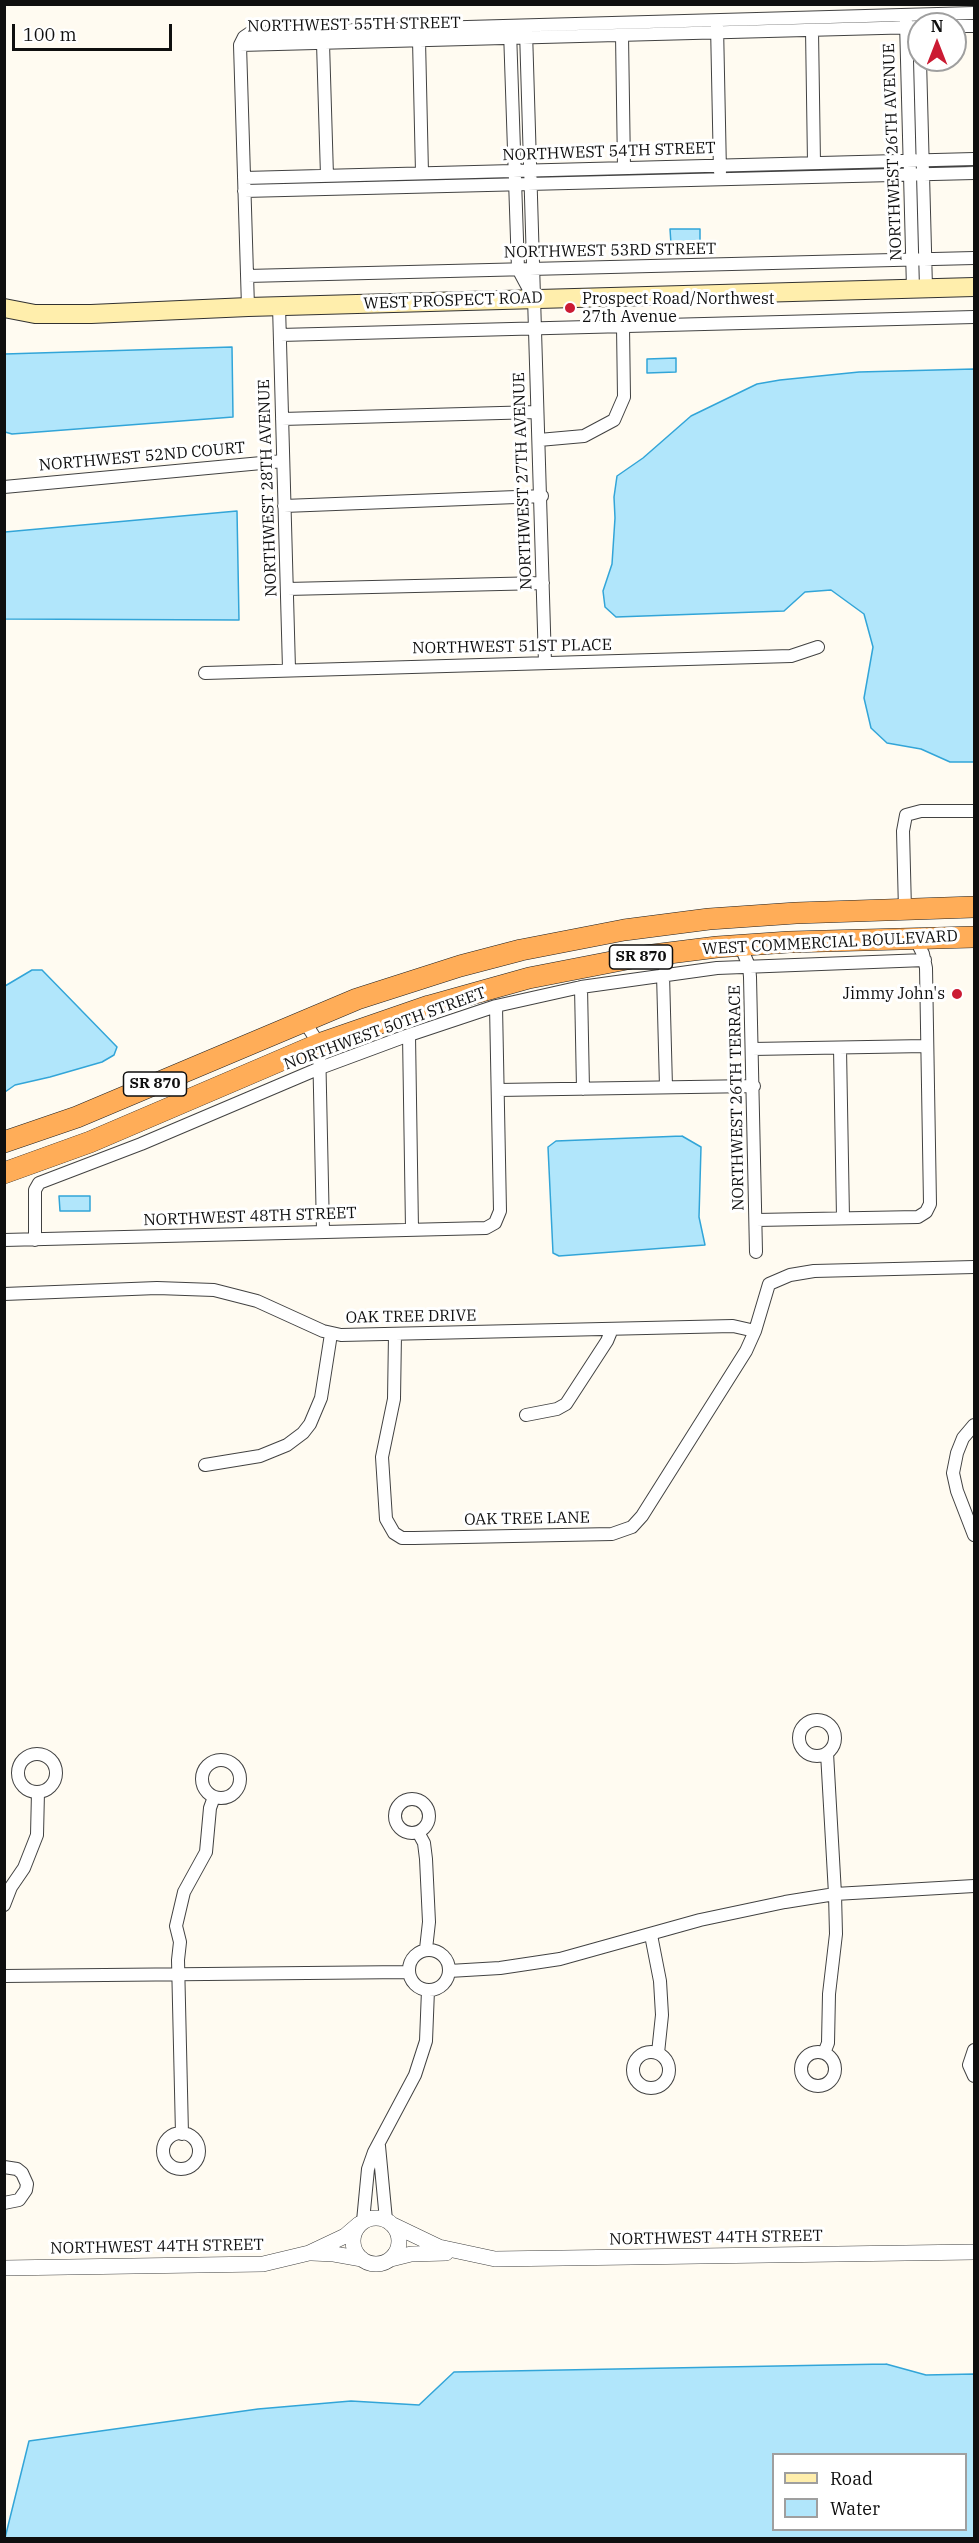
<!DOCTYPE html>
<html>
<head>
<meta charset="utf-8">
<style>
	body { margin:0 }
	#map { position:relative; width:979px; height:2543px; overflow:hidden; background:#fffbf1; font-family:"IBM Plex Serif",serif }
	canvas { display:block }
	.frame { position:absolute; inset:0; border:6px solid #0f0f0f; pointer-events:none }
	.legend { position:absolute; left:772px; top:2453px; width:195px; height:78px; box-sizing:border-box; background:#fff; border:2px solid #9f9f9f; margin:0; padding:8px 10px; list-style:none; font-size:18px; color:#0f0f0f }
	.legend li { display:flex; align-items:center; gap:12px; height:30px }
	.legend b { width:30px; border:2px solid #9f9f9f }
	.north { position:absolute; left:907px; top:12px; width:60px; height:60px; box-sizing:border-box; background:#fff; border:2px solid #9f9f9f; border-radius:50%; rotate:0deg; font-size:16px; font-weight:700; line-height:24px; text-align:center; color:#0f0f0f }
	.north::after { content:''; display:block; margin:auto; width:21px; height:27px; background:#cb1b33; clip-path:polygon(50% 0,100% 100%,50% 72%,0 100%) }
	.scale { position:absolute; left:12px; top:24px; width:160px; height:27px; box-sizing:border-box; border:3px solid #0f0f0f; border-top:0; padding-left:8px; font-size:18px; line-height:21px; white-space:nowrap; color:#0f0f0f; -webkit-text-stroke:4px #fff; paint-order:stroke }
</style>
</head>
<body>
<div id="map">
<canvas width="979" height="2543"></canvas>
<div class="frame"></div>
<ul class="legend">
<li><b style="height:8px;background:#ffeeac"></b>Road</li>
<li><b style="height:16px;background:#b1e6fb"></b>Water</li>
</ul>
<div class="north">N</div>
<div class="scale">100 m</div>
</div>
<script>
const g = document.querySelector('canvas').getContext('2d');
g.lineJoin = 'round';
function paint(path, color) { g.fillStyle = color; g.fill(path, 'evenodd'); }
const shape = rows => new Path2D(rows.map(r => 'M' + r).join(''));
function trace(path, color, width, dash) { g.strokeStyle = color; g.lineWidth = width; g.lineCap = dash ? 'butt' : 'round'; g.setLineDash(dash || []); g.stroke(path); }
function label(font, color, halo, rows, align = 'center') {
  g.font = font + ' "IBM Plex Serif",serif'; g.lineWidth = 6; g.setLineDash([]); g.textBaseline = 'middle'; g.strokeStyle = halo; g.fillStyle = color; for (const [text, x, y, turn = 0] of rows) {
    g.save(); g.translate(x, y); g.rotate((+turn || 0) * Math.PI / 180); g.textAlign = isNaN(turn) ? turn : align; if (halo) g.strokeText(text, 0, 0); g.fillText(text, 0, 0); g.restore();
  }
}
const water = shape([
	[670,229,700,229,700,243,671,244,670,229],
	[232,347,233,417,12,434,5,432,5,354,232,347],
	[676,358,676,372,647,373,647,359,676,358],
	[974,369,974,762,950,762,921,749,887,743,871,728,864,698,873,647,864,614,831,590,805,592,784,611,616,617,605,607,603,591,612,564,615,518,614,497,617,476,643,458,691,416,757,384,780,380,859,372,974,369],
	[237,511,239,620,5,619,5,532,237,511],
	[32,970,42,970,117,1047,114,1055,102,1062,50,1077,15,1085,5,1092,5,986,32,970],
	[682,1136,701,1147,699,1217,705,1245,559,1256,553,1253,548,1147,556,1141,682,1136],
	[59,1196,90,1196,90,1211,60,1211,59,1196],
	[886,2364,926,2375,974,2374,974,2538,5,2538,29,2441,258,2409,351,2401,419,2405,454,2372,886,2364],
	[774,2454,966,2454,966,2530,774,2530,774,2454]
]);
paint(water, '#b1e6fb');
trace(water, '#32a5d8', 1.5);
const minor = shape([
	[906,22,913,289],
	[717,25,720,172],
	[955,26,974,26],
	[812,30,814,163],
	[510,31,518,269,532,295],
	[526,31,545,663],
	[622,35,624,168],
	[419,40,422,173],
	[323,43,327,176],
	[240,45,919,27],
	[920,60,926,288],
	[244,178,974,159],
	[244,191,974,173],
	[247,276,974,258],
	[279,306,289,669],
	[248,307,240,45,244,37,250,33,974,13],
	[280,335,974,317],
	[282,419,537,412],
	[539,440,584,436,614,420,624,397,623,327],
	[4,487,283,461],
	[284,506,542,496],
	[287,589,543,583],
	[205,673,791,656,818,647],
	[905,910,903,831,906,815,921,811,974,811],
	[740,945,749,966,750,977,756,1252],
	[663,974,666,1087],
	[581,987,583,1089],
	[304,1021,319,1044,323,1231],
	[409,1035,412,1229],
	[840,1048,843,1218],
	[752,1049,926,1046],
	[498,1090,754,1086],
	[756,1220,918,1217,926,1212,930,1204,926,968,923,954,915,938],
	[4,1240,486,1228,495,1223,500,1211,496,1006],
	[35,1240,35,1190,39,1183,141,1144,320,1068,409,1035,496,1006,581,987,717,968,925,960],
	[4,1294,157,1288,214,1290,257,1301,323,1331,341,1335,733,1326,755,1331],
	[395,1334,394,1399,382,1457,386,1519,394,1533,402,1538,414,1538,612,1534,632,1527,642,1516,746,1351,755,1331,769,1284,790,1275,814,1271,974,1267],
	[526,1415,557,1409,566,1404,607,1341,612,1329],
	[974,1425,963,1438,957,1453,953,1473,957,1491,974,1535],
	[205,1465,260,1456,287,1445,303,1433,310,1424,321,1398,331,1334],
	'799 1738a18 18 0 1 1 36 0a18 18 0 1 1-36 0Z',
	[827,1753,835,1894,974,1886],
	'18 1773a19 19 0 1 1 38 0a19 19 0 1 1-38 0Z',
	'202 1779a19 19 0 1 1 38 0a19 19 0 1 1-38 0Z',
	'395 1816a17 17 0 1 1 34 0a17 17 0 1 1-34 0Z',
	[418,1832,424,1843,426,1859,429,1922,426,1949],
	[4,1905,11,1887,24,1868,37,1835,38,1792],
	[651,1935,660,1981,662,2015,658,2053],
	'409 1970a20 20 0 1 1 40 0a20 20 0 1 1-40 0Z',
	[449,1971,500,1968,560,1959,700,1920,785,1902,835,1894,836,1934,829,1994,828,2043,824,2053],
	[4,1976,408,1972],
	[974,2050,969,2065,974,2076],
	'633 2070a18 18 0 1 1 36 0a18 18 0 1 1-36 0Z',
	'801 2069a17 17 0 1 1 34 0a17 17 0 1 1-34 0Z',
	'163 2151a18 18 0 1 1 36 0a18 18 0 1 1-36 0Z',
	[182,2134,178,1960,180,1942,176,1926,184,1892,206,1852,210,1808,214,1797],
	[379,2146,386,2220],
	[4,2167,17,2169,22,2173,27,2184,26,2190,19,2200,4,2203],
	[363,2221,368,2169,374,2152,415,2075,426,2041,428,1990]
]);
const tertiary = shape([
	'353 2241a23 23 0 1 1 46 0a23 23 0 1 1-46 0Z',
	[391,2224,439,2247,495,2259,974,2252],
	[312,2253,334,2254,362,2259],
	[391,2259,411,2254,446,2253],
	[4,2268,263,2264,309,2253,345,2236,359,2224]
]);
const secondary = shape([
	[4,308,35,314,91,314,248,307,974,287]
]);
const trunk = shape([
	[4,1142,77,1117,357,999,460,966,521,950,624,930,709,919,796,913,974,907],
	[4,1173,90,1142,319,1044,429,1006,529,978,637,957,717,947,789,942,974,937]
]);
trace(minor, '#424242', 14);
trace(tertiary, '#424242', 16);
trace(secondary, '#313131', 20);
trace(trunk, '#202020', 22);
trace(minor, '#fff', 12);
trace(tertiary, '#fff', 15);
trace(secondary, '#ffeeac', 18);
trace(trunk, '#ffad58', 21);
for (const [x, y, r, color] of [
	[570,308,6,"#cb1b33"],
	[957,994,6,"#cb1b33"]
]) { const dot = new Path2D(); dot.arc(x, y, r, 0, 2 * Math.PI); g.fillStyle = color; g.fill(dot); trace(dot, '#fff', 2); }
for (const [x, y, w] of [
	[641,957,63],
	[155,1084,63]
]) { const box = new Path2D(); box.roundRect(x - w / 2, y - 12, w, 24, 4.5); g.fillStyle = '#fff'; g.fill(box); trace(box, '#0f0f0f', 1.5); }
label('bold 15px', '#0f0f0f', null, [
	["SR 870",641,957],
	["SR 870",155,1084]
]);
label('16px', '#0f0f0f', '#fff', [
	["NORTHWEST 55TH STREET",354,25,-1],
	["NORTHWEST 54TH STREET",609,152,-2],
	["NORTHWEST 26TH AVENUE",893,152,-92],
	["NORTHWEST 53RD STREET",610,251,-1],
	["WEST PROSPECT ROAD",453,301,-2],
	["NORTHWEST 52ND COURT",142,457,-5],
	["NORTHWEST 27TH AVENUE",523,481,-92],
	["NORTHWEST 28TH AVENUE",268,488,-92],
	["NORTHWEST 51ST PLACE",512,647,-1],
	["WEST COMMERCIAL BOULEVARD",830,943,-3],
	["NORTHWEST 50TH STREET",385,1029,-20],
	["NORTHWEST 26TH TERRACE",737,1098,-91],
	["NORTHWEST 48TH STREET",250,1217,-2],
	["OAK TREE DRIVE",411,1317,-1],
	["OAK TREE LANE",527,1519,-1],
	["NORTHWEST 44TH STREET",716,2238,-1],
	["NORTHWEST 44TH STREET",157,2247,-1]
]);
label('16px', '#0f0f0f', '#fff', [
	["Prospect Road/Northwest",582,299],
	["27th Avenue",582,317],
	["Jimmy John's",945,994,"right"]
], 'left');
</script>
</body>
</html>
